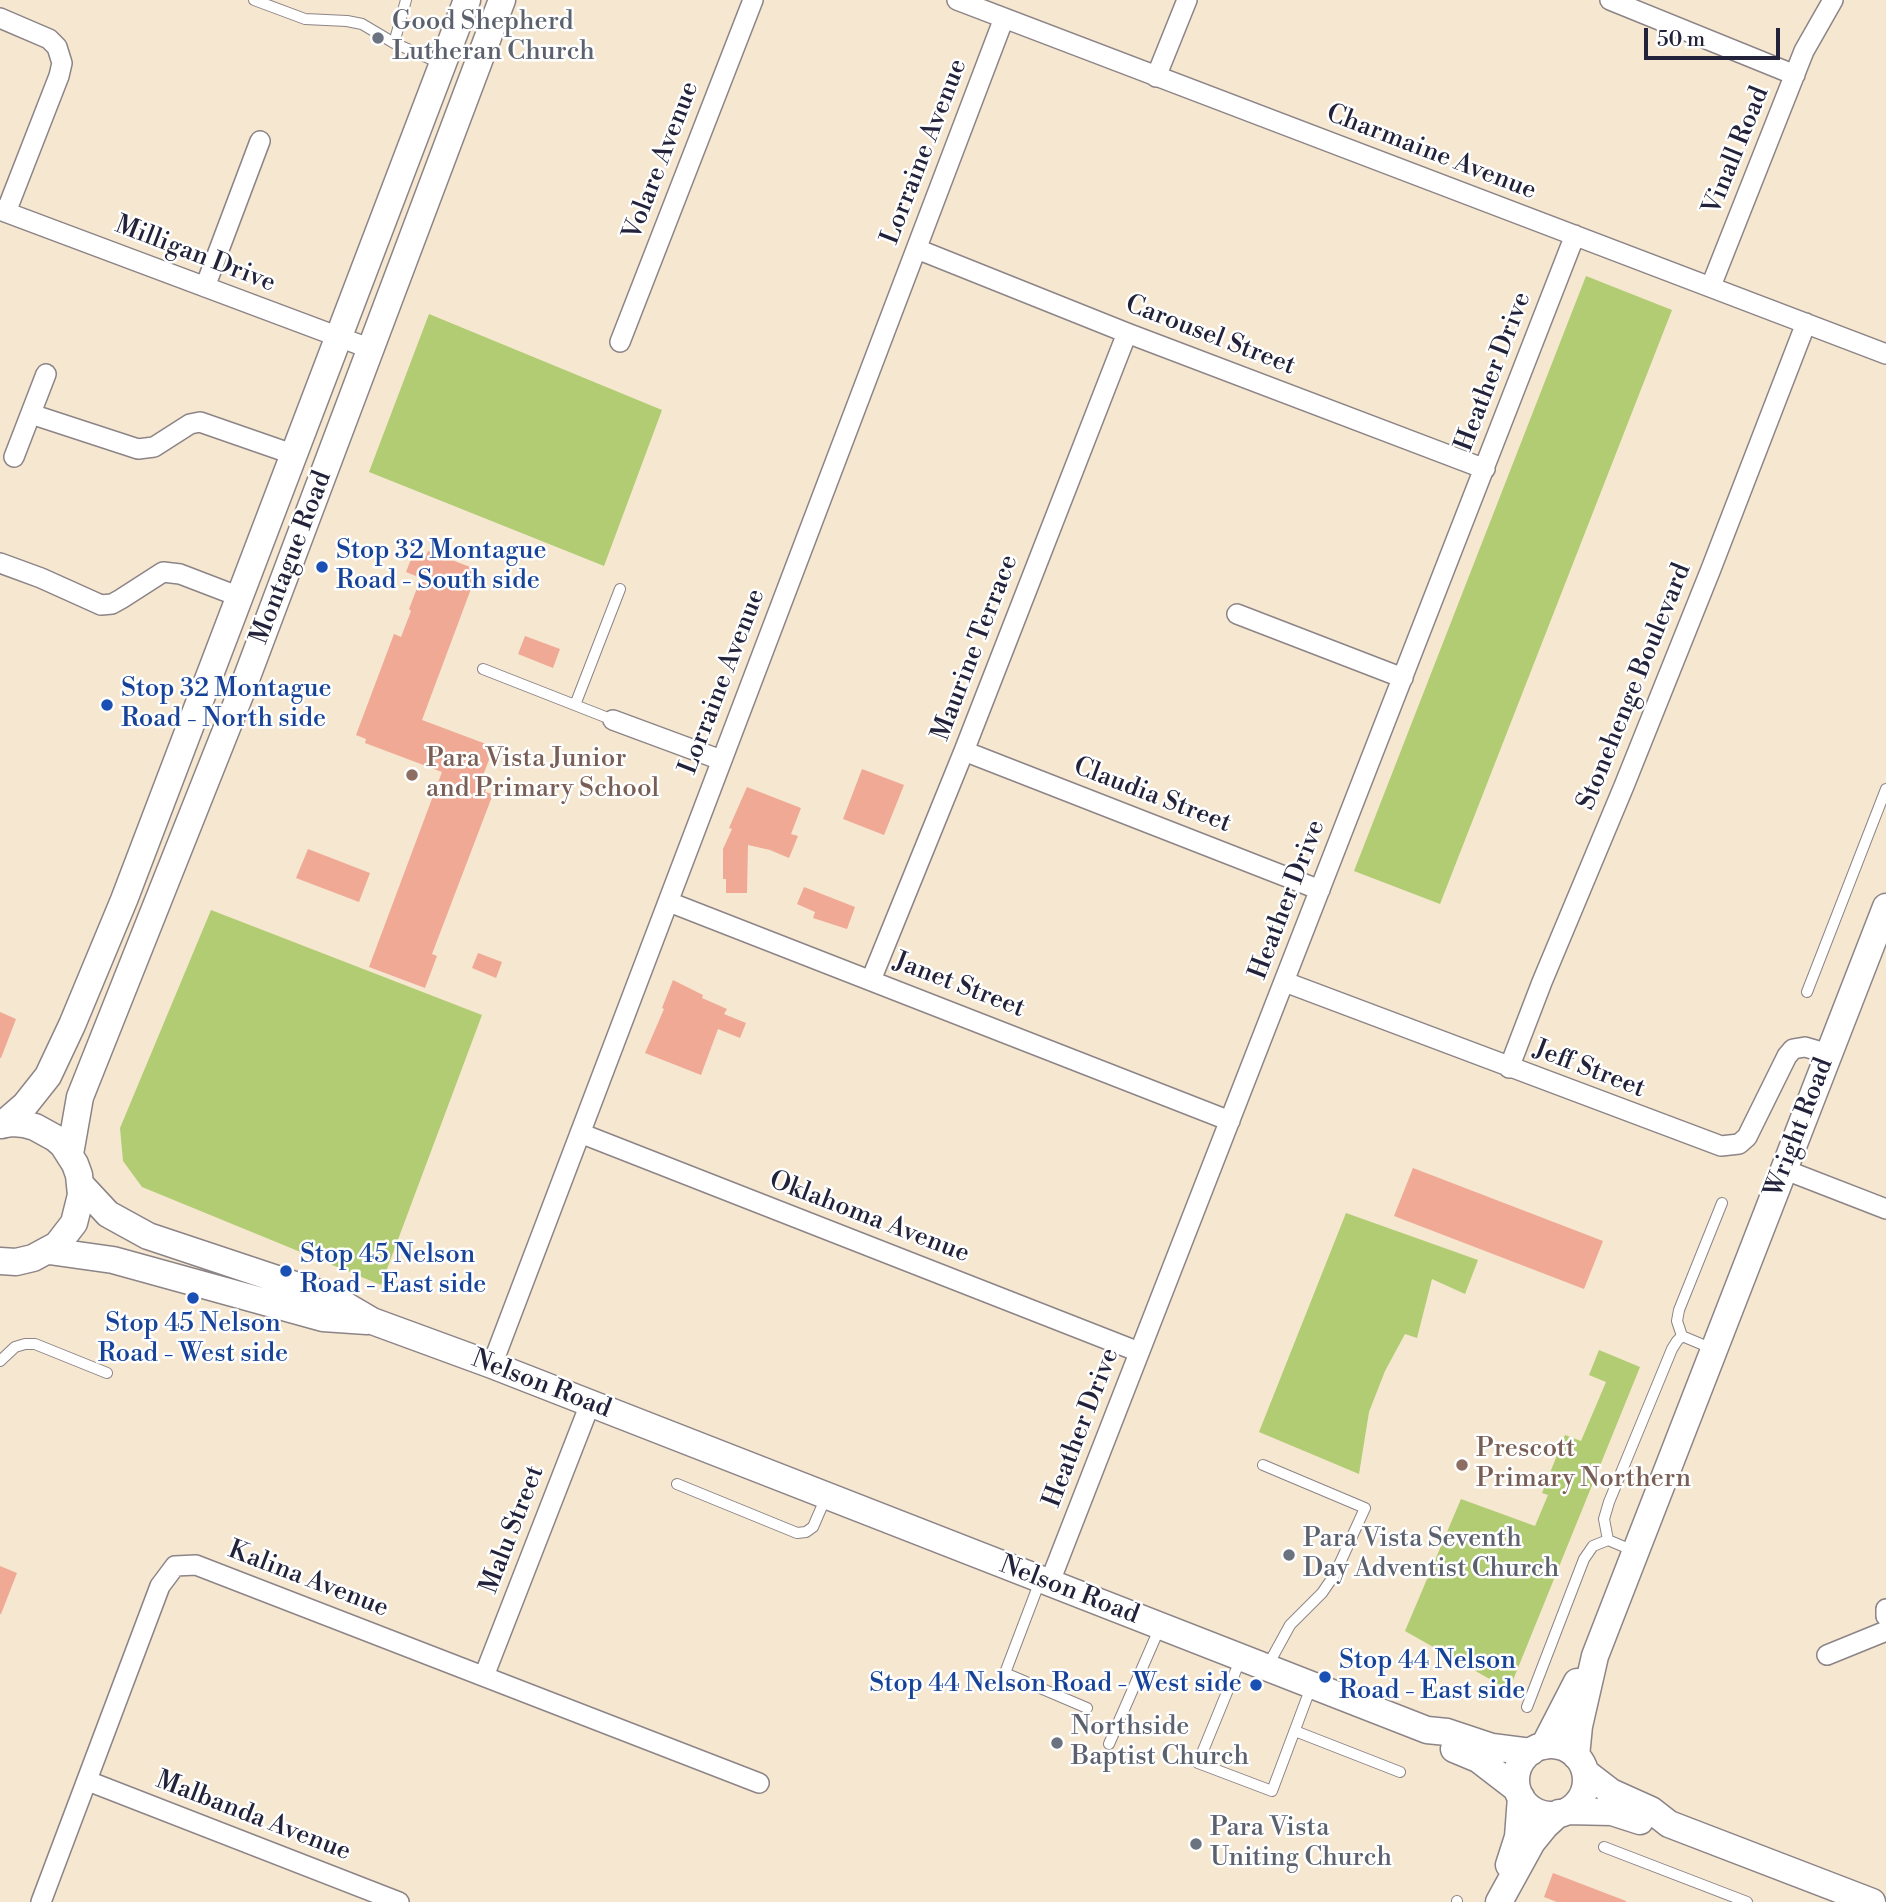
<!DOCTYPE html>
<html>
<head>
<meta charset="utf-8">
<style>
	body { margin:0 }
	#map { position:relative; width:1886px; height:1902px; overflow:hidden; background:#f6e7d0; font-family:"Libre Bodoni",serif }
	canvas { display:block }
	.scale { position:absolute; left:1644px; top:28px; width:136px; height:32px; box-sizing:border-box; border:4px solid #22223b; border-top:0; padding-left:9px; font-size:21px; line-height:24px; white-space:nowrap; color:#22223b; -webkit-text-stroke:5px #fff; paint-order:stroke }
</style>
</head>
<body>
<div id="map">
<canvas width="1886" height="1902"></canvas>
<div class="scale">50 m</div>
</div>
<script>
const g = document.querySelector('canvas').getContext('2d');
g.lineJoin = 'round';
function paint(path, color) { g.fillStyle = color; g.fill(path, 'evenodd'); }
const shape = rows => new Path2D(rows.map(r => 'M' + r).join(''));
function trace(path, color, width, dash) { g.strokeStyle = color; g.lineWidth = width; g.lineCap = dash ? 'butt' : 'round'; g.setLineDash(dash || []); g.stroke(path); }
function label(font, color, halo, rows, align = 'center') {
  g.font = font + ' "Libre Bodoni",serif'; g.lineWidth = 5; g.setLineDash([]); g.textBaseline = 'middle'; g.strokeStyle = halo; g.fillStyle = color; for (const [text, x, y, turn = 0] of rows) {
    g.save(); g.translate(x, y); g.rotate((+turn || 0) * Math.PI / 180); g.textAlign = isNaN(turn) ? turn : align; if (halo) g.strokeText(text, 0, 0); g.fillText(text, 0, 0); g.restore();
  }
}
paint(shape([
	[1586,276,1672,310,1440,904,1354,871],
	[429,314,662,410,604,566,369,472],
	[211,910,482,1015,381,1285,142,1187,123,1161,120,1128],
	[1346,1213,1478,1260,1465,1294,1432,1279,1417,1338,1405,1334,1385,1371,1369,1412,1359,1474,1259,1432],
	[1599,1350,1640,1367,1509,1690,1405,1631,1461,1499,1535,1526,1548,1495,1542,1493,1565,1435,1581,1441,1606,1382,1589,1375]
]), '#b1cc72');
paint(shape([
	[428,551,478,570,422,720,494,747,480,783,487,786,485,792,493,794,432,954,437,956,425,988,369,967,442,772,365,743,366,739,356,735,394,634,401,637,411,611,409,609,421,578,406,572,413,554,425,559],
	[525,636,560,649,553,668,518,654],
	[862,769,904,785,884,835,843,819],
	[747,787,801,808,791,834,798,836,789,858,770,850,748,845,747,893,726,893,726,879,723,879,723,849,732,829,729,828],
	[308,849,370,873,359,902,296,878],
	[804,887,855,907,847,929,813,918,815,912,797,904],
	[478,953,502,962,496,978,472,968],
	[673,980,703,995,702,998,727,1009,724,1014,746,1023,740,1038,718,1029,701,1075,645,1053,664,1009,662,1008],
	[0,1012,16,1019,1,1058,0,1058],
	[1413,1168,1603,1241,1584,1289,1394,1216],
	[0,1566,17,1573,1,1614,0,1614],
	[1553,1873,1626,1901,1626,1902,1557,1902,1544,1897]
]), '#efa995');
const service = shape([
	[254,0,305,19,347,21,362,24,394,43],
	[406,0,394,43,442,64],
	[483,669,613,720],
	[575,705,620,589],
	[1807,992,1886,789],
	[1682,1336,1677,1321,1679,1310,1722,1203],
	[0,1361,15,1347,25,1344,35,1344,107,1373],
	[1263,1465,1365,1508,1335,1574,1322,1593,1290,1625,1267,1667],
	[677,1484,797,1533,806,1532,813,1527,826,1497],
	[1634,1551,1608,1540,1604,1519,1609,1502,1672,1349,1677,1341,1682,1336,1713,1349],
	[1040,1581,1005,1673,1087,1708],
	[1241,1658,1198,1763,1272,1791,1311,1687],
	[1527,1707,1584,1559,1593,1546,1608,1540],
	[1295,1731,1400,1772],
	[1109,1744,1160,1627],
	[1604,1847,1747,1902],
	[1457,1902,1457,1901]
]);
const minor = shape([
	[957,0,1886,354],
	[1610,0,1795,75],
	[0,18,49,39,57,47,62,63,59,76,6,212],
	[1156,77,1187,0],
	[0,210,371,349],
	[917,249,1127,333,1485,469],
	[1711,286,1804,51,1833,0],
	[205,287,260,141],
	[620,342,753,0],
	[31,414,138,449,154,447,190,424,200,422,295,455],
	[14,457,46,374],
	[0,563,41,578,101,605,112,604,121,599,163,572,180,574,240,597],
	[1237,614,1403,678],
	[613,720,721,760],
	[964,751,1320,890],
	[669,902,1230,1121],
	[871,980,964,751,1127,333],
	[1285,982,1721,1146,1739,1144,1747,1137,1787,1056,1793,1049,1805,1047,1829,1054],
	[1509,1068,1542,982,1624,786,1711,569,1806,323],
	[580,1133,1139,1352],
	[1783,1169,1886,1209],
	[492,1365,1004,18],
	[1049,1584,1575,235],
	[1886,1609,1886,1616],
	[1827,1655,1886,1631],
	[484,1676,590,1404],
	[88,1781,399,1902],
	[41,1902,160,1586,175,1566,196,1565,759,1783]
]);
const secondary = shape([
	[0,1125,13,1123,24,1124,35,1127,55,1138,63,1145,75,1164,79,1175,81,1195,74,1223,57,1245,33,1258,16,1262,0,1261],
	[2,1125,25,1105,48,1076,72,1025,124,900,467,0],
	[70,1154,80,1097,242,690,502,0],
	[81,1185,108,1214,148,1236,331,1297,372,1321,492,1365,1427,1730,1447,1732,1492,1747,1531,1752],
	[49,1251,113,1260,323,1318,367,1321],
	'1516 1780a35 35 0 1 1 70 0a35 35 0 1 1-70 0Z',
	[1544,1746,1577,1682],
	[1454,1749,1478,1759,1517,1789],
	[1576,1756,1579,1726,1595,1656,1886,907],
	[1585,1772,1611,1792,1651,1810,1669,1824,1872,1902],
	[1567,1811,1612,1812,1640,1821],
	[1509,1865,1518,1837,1521,1797],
	[1499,1902,1532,1842,1545,1826,1559,1813]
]);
trace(service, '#8c8486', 12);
trace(minor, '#8c8486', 22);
trace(secondary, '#8c8486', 29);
trace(service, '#fff', 10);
trace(minor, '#fff', 19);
trace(secondary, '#fff', 26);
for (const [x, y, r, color] of [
	[378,38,7,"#6b7280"],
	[322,567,7,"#1a4fb4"],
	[107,705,7,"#1a4fb4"],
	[412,775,7,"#8d6e63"],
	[286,1271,7,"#1a4fb4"],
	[193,1298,7,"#1a4fb4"],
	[1462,1465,7,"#8d6e63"],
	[1289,1555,7,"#6b7280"],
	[1325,1677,7,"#1a4fb4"],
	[1256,1685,7,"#1a4fb4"],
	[1057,1743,7,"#6b7280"],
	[1196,1844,7,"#6b7280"]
]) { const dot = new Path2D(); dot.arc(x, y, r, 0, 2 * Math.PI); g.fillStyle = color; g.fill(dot); trace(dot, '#fff', 2.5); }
label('26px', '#5b616d', '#fff', [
	["Good Shepherd",392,23],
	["Lutheran Church",392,53],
	["Para Vista Seventh",1303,1540],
	["Day Adventist Church",1303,1570],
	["Northside",1071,1728],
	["Baptist Church",1071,1758],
	["Para Vista",1210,1829],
	["Uniting Church",1210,1859]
], 'left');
label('26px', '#22223b', '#fff', [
	["Vinall Road",1737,151,-68],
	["Lorraine Avenue",925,152,-69],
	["Charmaine Avenue",1431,153,21],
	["Volare Avenue",662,161,-69],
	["Milligan Drive",195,255,21],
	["Carousel Street",1210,336,21],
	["Heather Drive",1494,372,-69],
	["Montague Road",292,558,-69],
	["Maurine Terrace",976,648,-69],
	["Lorraine Avenue",723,682,-69],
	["Stonehenge Boulevard",1635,687,-68],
	["Claudia Street",1152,796,21],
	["Heather Drive",1288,900,-69],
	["Janet Street",959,986,21],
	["Jeff Street",1589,1070,21],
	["Wright Road",1800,1128,-69],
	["Oklahoma Avenue",869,1218,21],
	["Nelson Road",541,1385,21],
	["Heather Drive",1082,1428,-69],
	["Malu Street",513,1530,-69],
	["Kalina Avenue",308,1580,21],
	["Nelson Road",1069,1591,21],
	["Malbanda Avenue",253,1817,21]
]);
label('26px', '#164399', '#fff', [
	["Stop 32 Montague",336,552],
	["Road - South side",336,582],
	["Stop 32 Montague",121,690],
	["Road - North side",121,720],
	["Stop 45 Nelson",300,1256],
	["Road - East side",300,1286],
	["Stop 45 Nelson",193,1325,"center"],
	["Road - West side",193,1355,"center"],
	["Stop 44 Nelson",1339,1662],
	["Road - East side",1339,1692],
	["Stop 44 Nelson Road - West side",1242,1685,"right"]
], 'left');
label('26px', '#785e54', '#fff', [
	["Para Vista Junior",426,760],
	["and Primary School",426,790],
	["Prescott",1476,1450],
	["Primary Northern",1476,1480]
], 'left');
</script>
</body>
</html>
